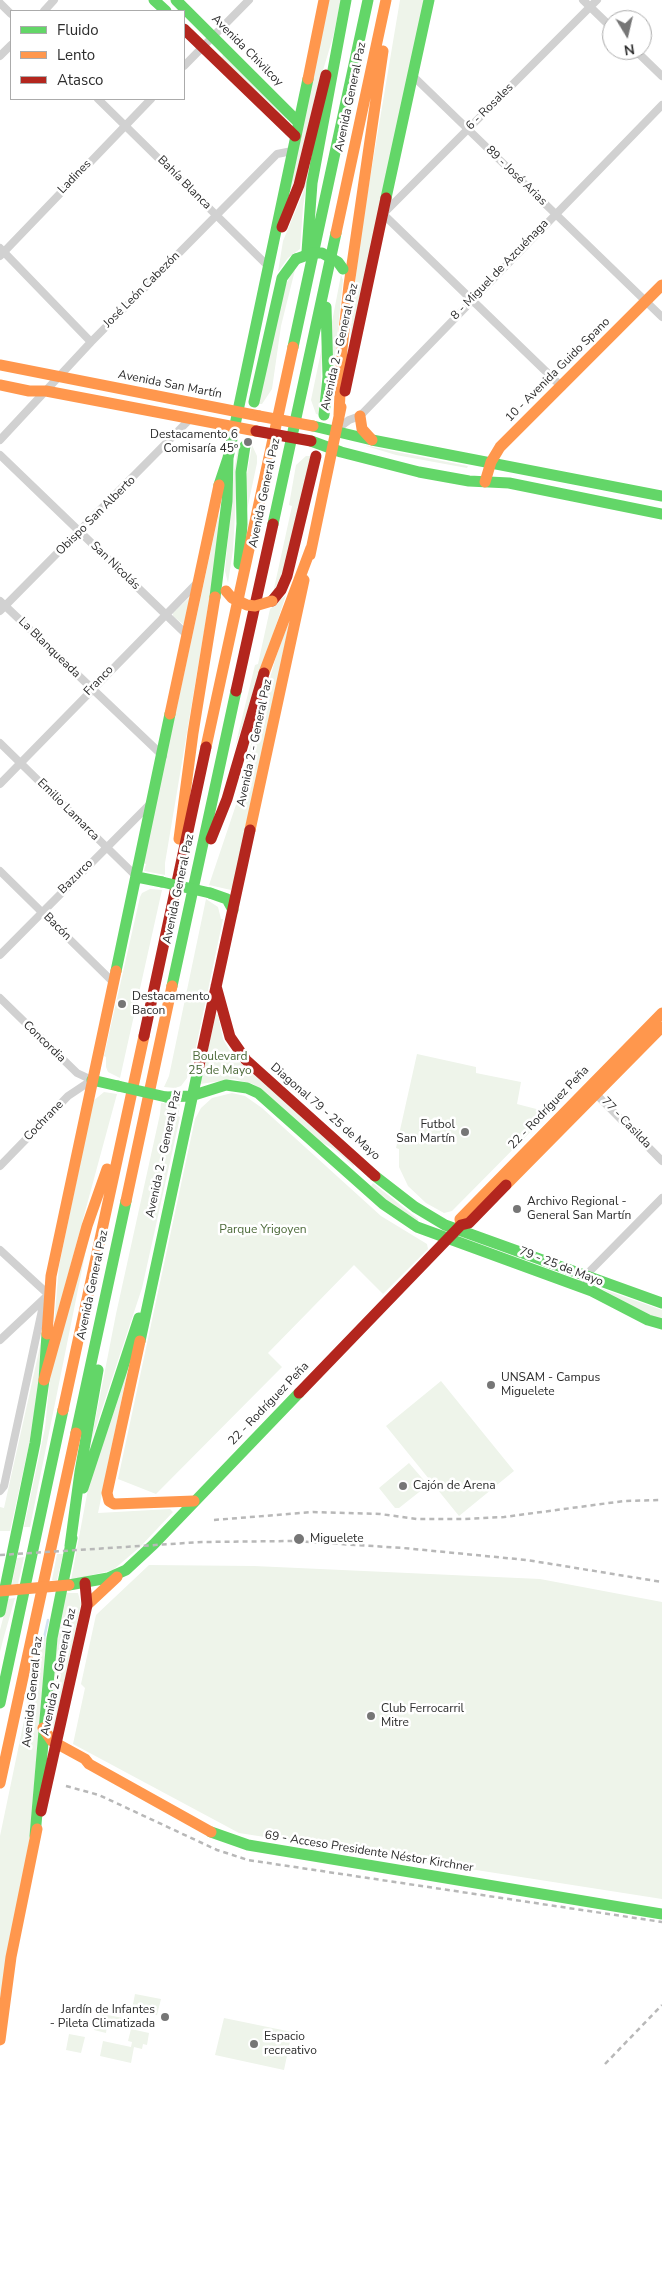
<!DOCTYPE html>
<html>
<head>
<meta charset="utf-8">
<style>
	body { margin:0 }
	#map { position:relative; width:662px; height:2270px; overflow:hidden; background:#fff; font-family:"Nunito Sans",sans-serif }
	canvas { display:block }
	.legend { position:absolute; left:10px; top:10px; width:175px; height:90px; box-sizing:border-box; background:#fff; border:1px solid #ababab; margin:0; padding:6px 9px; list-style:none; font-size:15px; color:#2c2c2c }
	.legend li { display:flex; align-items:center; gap:10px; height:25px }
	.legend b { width:25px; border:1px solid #ababab }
	.north { position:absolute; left:602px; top:10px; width:50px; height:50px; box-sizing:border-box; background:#fff; border:1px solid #ababab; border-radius:50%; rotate:171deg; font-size:14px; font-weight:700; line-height:20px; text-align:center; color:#2c2c2c }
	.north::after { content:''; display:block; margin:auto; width:18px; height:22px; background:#767676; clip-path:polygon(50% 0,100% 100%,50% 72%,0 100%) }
</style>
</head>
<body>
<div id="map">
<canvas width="662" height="2270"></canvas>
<ul class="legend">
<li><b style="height:6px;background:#63d668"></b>Fluido</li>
<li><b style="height:6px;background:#ff974d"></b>Lento</li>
<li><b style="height:6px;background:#b3261e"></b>Atasco</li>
</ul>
<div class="north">N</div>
</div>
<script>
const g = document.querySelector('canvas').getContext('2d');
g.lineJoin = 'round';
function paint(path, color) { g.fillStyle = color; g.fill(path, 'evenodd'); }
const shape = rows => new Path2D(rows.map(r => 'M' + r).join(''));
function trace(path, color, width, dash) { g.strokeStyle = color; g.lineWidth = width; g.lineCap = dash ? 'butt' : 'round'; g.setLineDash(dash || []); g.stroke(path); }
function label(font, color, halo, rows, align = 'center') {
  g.font = font + ' "Nunito Sans",sans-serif'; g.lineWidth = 5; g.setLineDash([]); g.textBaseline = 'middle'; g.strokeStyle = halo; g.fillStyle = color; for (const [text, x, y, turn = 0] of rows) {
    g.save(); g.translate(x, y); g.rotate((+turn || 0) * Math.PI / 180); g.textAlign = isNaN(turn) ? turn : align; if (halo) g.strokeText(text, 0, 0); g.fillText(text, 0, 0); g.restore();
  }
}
paint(shape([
	[329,0,341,0,333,37,315,97,298,172,289,193],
	[400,0,424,0,349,350,359,244],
	[223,54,289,118,285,118,222,58],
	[312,149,303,207,300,249,288,258,278,272,283,241,303,193],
	[296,266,281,326,272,389,262,404,257,404,286,284],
	[341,275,343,280,331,398,332,322],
	[322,347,320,415,316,414,311,400],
	[239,442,233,550,228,583,225,571,234,470],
	[252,445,257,456,257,463,247,510,244,491],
	[363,445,397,452,468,466,467,468,396,455],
	[306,456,311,456,287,562,273,593,292,506,289,505,296,465],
	[219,513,219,542,165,863,165,875,144,871,146,864,143,863],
	[286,595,234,751,255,665,258,664,270,609],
	[190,597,184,625,173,616,173,613],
	[291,616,233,886,231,890,209,885,244,781,241,779,276,657],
	[150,889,162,890,120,1078,108,1072,106,1067,106,1057,104,1056,140,897,142,893],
	[206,899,218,907,221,919,223,919,192,1066,189,1066,187,1078,181,1086,175,1088,164,1087,169,1076],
	[216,1014,218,1015,223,1039,233,1056,353,1163,354,1167,334,1149,317,1140,253,1084,234,1079,200,1084],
	[417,1054,476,1067,476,1073,521,1082,517,1104,544,1111,545,1117,452,1211,444,1213,426,1203,408,1186,399,1167,399,1149,396,1148],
	[104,1092,117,1094,54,1326,59,1266,93,1101],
	[232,1093,245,1096,262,1108,381,1216,427,1244,428,1249,383,1294,354,1265,268,1353,282,1367,156,1494,118,1479,195,1119,201,1108,212,1098],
	[161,1103,180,1104,178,1116,180,1117,142,1288,91,1442,116,1314,160,1114],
	[373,1183,418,1219,418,1221,392,1205,371,1186],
	[91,1225,30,1527,24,1527,45,1428,51,1368],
	[600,1288,662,1310,662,1319,646,1314],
	[43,1333,37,1394,29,1445,10,1531,0,1531,0,1507,4,1508],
	[130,1359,98,1513,170,1509,173,1512,140,1547,113,1570,71,1580,88,1489],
	[441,1381,514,1471,459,1516,386,1426],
	[409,1463,428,1485,399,1508,395,1508,379,1488],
	[57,1554,63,1554,57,1580,52,1580],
	[24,1557,18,1584,12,1584,17,1558],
	[149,1565,254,1566,540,1579,662,1602,662,1899,239,1833,73,1744,85,1688,81,1684,96,1615],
	[66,1593,78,1593,81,1604,53,1737,48,1730,56,1642],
	[15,1598,3,1640,0,1652,0,1630,8,1599],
	[47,1638,29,1842,0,2000,0,1836,41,1639],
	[135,1994,161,1999,157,2015,132,2009],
	[98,2013,128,2019,126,2029,107,2026,106,2033,94,2030],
	[224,2018,292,2032,284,2070,215,2055],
	[131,2029,149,2033,147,2045,143,2044,142,2049,134,2047,131,2063,100,2056,103,2041,131,2047,132,2042,128,2041],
	[69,2034,85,2037,81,2053,66,2050]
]), '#eef4ea');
trace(shape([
	[44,1638,48,1620]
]), '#d5e4f2', 2.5);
trace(shape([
	[583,0,612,28],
	[0,3,11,14],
	[44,11,54,0],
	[635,50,662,76],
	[0,56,11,45],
	[184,66,249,0],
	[414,77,662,317],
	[98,99,269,267],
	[0,248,91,342],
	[0,256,151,99],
	[562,387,383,214,597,0],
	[337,429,349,420,360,416,662,105],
	[0,440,91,342,277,154,292,151],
	[0,455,187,635],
	[0,601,163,756],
	[0,611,190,419],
	[0,743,137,877],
	[0,784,198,582],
	[0,871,114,983],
	[0,955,150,804],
	[0,998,77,1073,92,1080],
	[593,1091,662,1161],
	[0,1166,68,1096,92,1080],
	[0,1250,49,1295],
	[580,1287,589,1272,662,1198],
	[0,1340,47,1296],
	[0,1491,4,1486,42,1310,47,1299]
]), '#d1d1d1', 8);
trace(shape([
	[154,0,166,11],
	[176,0,298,122],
	[386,198,429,0],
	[307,252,312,183,346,0],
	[293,347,368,0],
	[254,402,282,278,296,259],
	[324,415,328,377,326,307],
	[313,426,372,440,662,496],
	[311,441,341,452,419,472,469,481,509,483,662,514],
	[219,485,228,458,308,79],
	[273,524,336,233],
	[239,564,242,524,241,472,245,446],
	[215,597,227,501,228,458],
	[137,877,162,882],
	[210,893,227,899,233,910],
	[116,971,170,714],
	[172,986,236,691],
	[92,1080,118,1086],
	[166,1097,191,1096,226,1085,247,1088,258,1093,383,1204,417,1227,592,1291,648,1320,662,1324],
	[375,1176,415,1207,445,1225,662,1303],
	[140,1341,198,1070],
	[76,1433,126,1201],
	[83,1488,139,1318],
	[70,1546,80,1472,98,1370],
	[69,1585,108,1578,126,1570,154,1544,299,1393],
	[0,1612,35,1443,44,1380,47,1334],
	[0,1703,63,1410],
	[211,1832,248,1845,662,1914],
	[35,1836,52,1638,72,1538]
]), '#63d668', 11);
trace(shape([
	[308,79,324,0],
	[336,233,386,0],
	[0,365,259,416],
	[0,385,29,391,46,391,256,431],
	[339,415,342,349,349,285,383,51],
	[360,416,362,429,372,440],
	[485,482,491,462,500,447,662,285],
	[310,555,341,407],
	[264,673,311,548],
	[170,714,219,485],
	[206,747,293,347],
	[250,830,304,580],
	[179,839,193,733,215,597],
	[506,1185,662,1027],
	[126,1201,172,986],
	[461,1225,460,1219,662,1013],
	[47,1334,51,1276,116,971],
	[140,1341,107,1493,109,1501,114,1504,194,1501],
	[44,1380,87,1226,107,1169],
	[63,1410,144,1036],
	[87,1605,117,1577],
	[43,1728,52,1741,85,1759,89,1764,211,1832],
	[0,1783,76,1433],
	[0,2040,11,1957,37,1829]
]), '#ff974d', 11);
trace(shape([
	[184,29,295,136],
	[282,227,299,185,326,75],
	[345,391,386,198],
	[272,601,281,590,287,576,316,456],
	[236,691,273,524],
	[211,839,227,799,264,673],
	[216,986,230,1037,246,1060,375,1176],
	[144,1036,206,747],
	[198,1070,250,830],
	[299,1393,461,1225,469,1223,506,1185],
	[41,1811,87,1605,85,1583]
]), '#b3261e', 11);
trace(shape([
	[214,1520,313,1512,380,1514,417,1519,464,1519,504,1517,624,1501,662,1500],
	[0,1555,202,1542,293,1541,403,1548,527,1560,662,1582],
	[66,1786,99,1795,217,1850,248,1860,662,1922],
	[605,2064,662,2005]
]), '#b8b8b8', 2.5, [5, 4]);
trace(shape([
	[296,259,313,253,322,253,338,262,343,269],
	[162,882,210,893],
	[118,1086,166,1097]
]), '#63d668', 11);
trace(shape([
	[259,416,313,426],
	[226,591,232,598,247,605,255,606,272,601],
	[0,1591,69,1585]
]), '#ff974d', 11);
trace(shape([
	[256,431,311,441]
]), '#b3261e', 11);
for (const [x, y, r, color] of [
	[248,442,5,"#767676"],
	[122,1004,5,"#767676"],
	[465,1132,5,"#767676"],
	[517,1209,5,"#767676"],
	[491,1385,5,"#767676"],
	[403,1486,5,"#767676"],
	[299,1539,6,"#767676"],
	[371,1716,5,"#767676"],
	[165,2017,5,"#767676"],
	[254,2044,5,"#767676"]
]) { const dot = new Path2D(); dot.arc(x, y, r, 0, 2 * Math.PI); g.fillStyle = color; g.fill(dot); trace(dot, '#fff', 2); }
label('12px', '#2c2c2c', '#fff', [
	["Avenida Chivilcoy",247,51,45],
	["Avenida General Paz",351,97,-78],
	["6 - Rosales",490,107,-45],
	["89 - José Arias",516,176,44],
	["Ladines",75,177,-46],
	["Bahía Blanca",184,183,45],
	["8 - Miguel de Azcuénaga",500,270,-46],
	["José León Cabezón",142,290,-45],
	["Avenida 2 - General Paz",340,347,-77],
	["10 - Avenida Guido Spano",558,370,-45],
	["Avenida San Martín",170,385,11],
	["Avenida General Paz",265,493,-78],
	["Obispo San Alberto",96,516,-45],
	["San Nicolás",115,566,44],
	["La Blanqueada",49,648,44],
	["Franco",99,681,-46],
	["Avenida 2 - General Paz",255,743,-78],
	["Emilio Lamarca",68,810,45],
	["Bazurco",76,877,-45],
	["Avenida General Paz",179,889,-78],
	["Bacón",57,927,45],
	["Concordia",44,1042,44],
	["22 - Rodríguez Peña",549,1108,-46],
	["Diagonal 79 - 25 de Mayo",325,1112,41],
	["Cochrane",44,1121,-46],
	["77 - Casilda",626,1123,46],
	["Avenida 2 - General Paz",164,1154,-78],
	["79 - 25 de Mayo",561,1267,21],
	["Avenida General Paz",93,1285,-78],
	["22 - Rodríguez Peña",269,1404,-46],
	["Avenida 2 - General Paz",59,1672,-78],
	["Avenida General Paz",33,1692,-84],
	["69 - Acceso Presidente Néstor Kirchner",369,1852,9]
]);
label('12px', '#2c2c2c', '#fff', [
	["Destacamento 6",238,435,"right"],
	["Comisaría 45º",238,449,"right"],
	["Destacamento",132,997],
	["Bacon",132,1011],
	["Futbol",455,1125,"right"],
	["San Martín",455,1139,"right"],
	["Archivo Regional -",527,1202],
	["General San Martín",527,1216],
	["UNSAM - Campus",501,1378],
	["Miguelete",501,1392],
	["Cajón de Arena",413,1486],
	["Miguelete",310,1539],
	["Club Ferrocarril",381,1709],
	["Mitre",381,1723],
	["Jardín de Infantes",155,2010,"right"],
	["- Pileta Climatizada",155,2024,"right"],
	["Espacio",264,2037],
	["recreativo",264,2051]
], 'left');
label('12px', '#4b6938', '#fff', [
	["Boulevard",220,1057],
	["25 de Mayo",220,1071],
	["Parque Yrigoyen",263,1230]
]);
</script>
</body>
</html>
